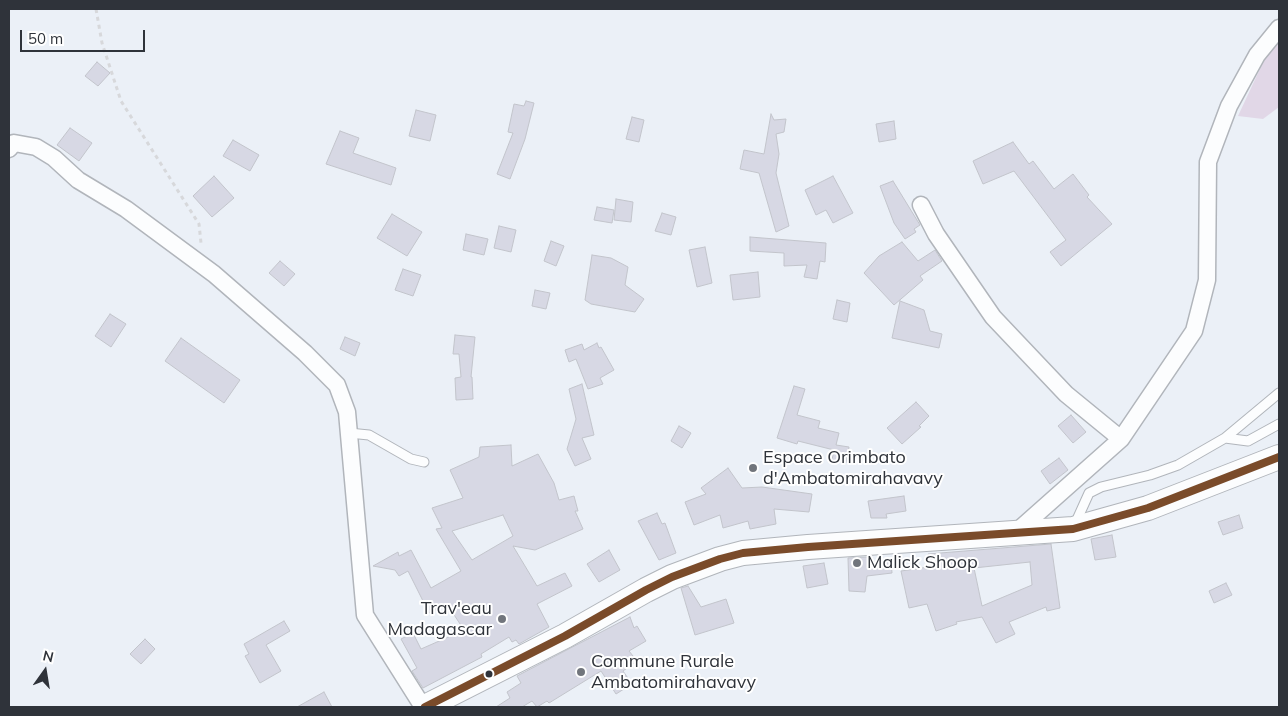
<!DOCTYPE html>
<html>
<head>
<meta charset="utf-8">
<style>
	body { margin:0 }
	#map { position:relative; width:1288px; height:716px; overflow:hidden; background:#ebf0f7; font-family:Mulish,sans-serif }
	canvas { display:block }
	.frame { position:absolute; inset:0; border:10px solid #2f333a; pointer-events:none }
	.north { position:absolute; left:20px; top:646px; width:50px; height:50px; -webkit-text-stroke:4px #fff; paint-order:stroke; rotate:13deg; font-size:14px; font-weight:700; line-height:20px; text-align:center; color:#2f333a }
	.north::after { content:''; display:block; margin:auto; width:18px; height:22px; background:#2f333a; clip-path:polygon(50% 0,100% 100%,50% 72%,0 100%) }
	.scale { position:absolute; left:20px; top:30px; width:125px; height:22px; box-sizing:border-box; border:2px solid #2f333a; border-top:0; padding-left:6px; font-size:15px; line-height:18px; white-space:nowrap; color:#2f333a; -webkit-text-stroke:4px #fff; paint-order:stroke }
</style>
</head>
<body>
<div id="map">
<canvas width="1288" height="716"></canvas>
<div class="frame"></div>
<div class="north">N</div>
<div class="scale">50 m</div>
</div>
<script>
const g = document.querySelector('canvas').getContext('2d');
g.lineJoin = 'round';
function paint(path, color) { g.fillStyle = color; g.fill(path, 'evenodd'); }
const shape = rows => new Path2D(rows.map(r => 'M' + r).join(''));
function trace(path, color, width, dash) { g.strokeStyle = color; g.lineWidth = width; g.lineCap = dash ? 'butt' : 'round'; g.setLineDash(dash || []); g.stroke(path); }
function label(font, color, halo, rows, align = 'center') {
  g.font = font + ' Mulish,sans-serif'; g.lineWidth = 4; g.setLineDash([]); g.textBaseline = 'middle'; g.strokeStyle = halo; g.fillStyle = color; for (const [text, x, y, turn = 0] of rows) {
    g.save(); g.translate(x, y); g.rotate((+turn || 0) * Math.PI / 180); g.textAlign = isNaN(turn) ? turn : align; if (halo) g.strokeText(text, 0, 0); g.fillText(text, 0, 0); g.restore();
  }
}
paint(shape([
	[1279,42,1279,107,1263,119,1238,116,1266,56]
]), '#e1d7e7');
const building = shape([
	[97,62,110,73,98,86,85,76,97,62],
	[526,101,534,103,525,139,510,179,497,174,513,133,508,132,514,104,524,106,526,101],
	[416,110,436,115,430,141,409,136,416,110],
	[771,114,774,120,786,119,784,132,776,134,779,154,776,173,789,226,776,232,759,173,740,169,744,150,764,154,771,114],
	[632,117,644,120,639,142,626,139,632,117],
	[894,121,896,139,879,142,876,124,894,121],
	[70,128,92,143,79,161,57,145,70,128],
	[340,131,359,138,353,153,396,168,391,185,326,164,340,131],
	[233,140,259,155,250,171,223,156,233,140],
	[1013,142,1029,164,1033,161,1054,189,1073,174,1089,195,1087,197,1112,224,1061,266,1050,252,1066,240,1014,171,983,184,973,161,1013,142],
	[214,176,234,198,212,217,193,196,214,176],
	[833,176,853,213,833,223,826,210,816,215,805,190,833,176],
	[893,181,920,225,914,229,916,232,905,239,894,223,880,186,893,181],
	[616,199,633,202,631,222,614,220,616,199],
	[597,207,614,210,612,223,594,220,597,207],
	[662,213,676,217,671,235,655,231,662,213],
	[392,214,422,232,407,256,377,238,392,214],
	[499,226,516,230,511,252,494,248,499,226],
	[466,234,488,239,484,255,463,250,466,234],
	[750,237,826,243,825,262,820,261,817,279,804,277,807,265,784,266,784,253,750,251,750,237],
	[551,241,564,246,556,266,544,261,551,241],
	[902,242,918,261,935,250,942,261,920,276,923,280,894,305,864,273,879,256,902,242],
	[705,247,712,283,697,287,689,250,705,247],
	[592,255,611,258,628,267,625,285,644,299,635,312,591,304,585,300,592,255],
	[280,261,295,274,284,286,269,273,280,261],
	[403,269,421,275,413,296,395,290,403,269],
	[758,272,760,297,733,300,730,275,758,272],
	[535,290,550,293,546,309,532,306,535,290],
	[837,300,850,303,847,322,833,319,837,300],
	[900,301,924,310,930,331,942,334,939,348,892,338,900,301],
	[110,314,126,324,111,347,95,336,110,314],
	[455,335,475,337,471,377,472,377,473,399,456,400,455,378,461,377,459,354,453,354,455,335],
	[345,337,360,343,355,356,340,349,345,337],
	[181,338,240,380,224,403,165,361,181,338],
	[597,343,599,348,601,347,614,370,600,378,603,384,588,389,576,359,569,362,565,350,582,344,584,350,597,343],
	[582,384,594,435,582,438,591,459,575,466,567,449,576,419,569,389,582,384],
	[794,386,805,389,797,415,820,421,818,428,839,433,836,445,849,447,846,463,832,460,834,450,798,441,797,444,777,438,794,386],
	[916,402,929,416,919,426,921,427,902,444,887,428,916,402],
	[1071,415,1086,432,1073,443,1058,426,1071,415],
	[679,426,691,433,682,448,671,441,679,426],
	[511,445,512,466,538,454,554,483,559,500,574,496,578,511,575,511,583,529,535,550,513,546,537,586,565,573,572,586,537,604,549,627,519,644,516,640,512,642,509,637,481,654,482,657,423,688,412,671,417,668,401,639,413,633,421,649,462,631,460,628,462,627,447,604,429,613,408,571,399,576,395,570,373,566,398,552,399,556,411,550,431,588,461,571,436,529,442,528,432,508,463,498,450,470,479,457,480,447,511,445],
	[503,515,513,536,472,560,452,531,503,515],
	[1059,458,1068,470,1050,484,1041,471,1059,458],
	[728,468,742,488,762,487,812,494,809,512,774,509,776,524,750,529,748,521,723,528,720,515,694,525,685,502,706,494,701,488,728,468],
	[904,496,906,511,886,514,887,518,871,518,868,501,904,496],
	[657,513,662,524,665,523,676,553,659,560,638,521,657,513],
	[1239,515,1243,528,1223,535,1218,522,1239,515],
	[1112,535,1116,557,1095,560,1091,539,1112,535],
	[1051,544,1060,608,1047,611,1046,607,1009,622,1015,634,996,643,982,617,956,622,957,624,936,631,927,604,909,608,901,571,929,567,928,554,1051,544],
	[1030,562,1032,585,982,606,974,568,1030,562],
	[609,550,620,570,599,582,587,564,609,550],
	[868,557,868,562,891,560,892,573,867,576,865,592,849,591,848,558,868,557],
	[824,563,828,584,807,588,803,566,824,563],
	[1226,583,1232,595,1214,603,1209,591,1226,583],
	[688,586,701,607,726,599,734,623,695,635,681,588,688,586],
	[630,617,634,628,637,626,646,641,629,651,637,661,623,671,632,684,616,694,601,671,549,703,547,701,537,707,532,701,522,707,496,707,510,698,507,692,521,683,517,676,630,617],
	[284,621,290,631,266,645,281,671,260,683,245,656,249,654,244,644,284,621],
	[145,639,155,649,141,664,130,654,145,639],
	[324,692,332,707,297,707,324,692]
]);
paint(building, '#d7d8e4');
trace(building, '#c2c4cb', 1);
const lane = shape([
	[349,433,369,435,411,459,424,462],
	[1225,438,1248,441,1279,424],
	[1075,524,1089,493,1101,487,1150,475,1178,465,1225,438,1279,393]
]);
const street = shape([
	[9,149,14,143,36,147,54,158,78,180,126,209,214,274,305,353,337,385,347,412,365,615,423,707],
	[921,205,936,234,993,317,1066,394,1121,439],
	[1014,534,1121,439,1194,331,1207,280,1208,162,1229,106,1257,55,1279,28]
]);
const secondary = shape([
	[425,707,565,636,646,590,672,577,720,559,743,553,808,547,1073,529,1148,508,1279,457]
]);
trace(lane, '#b1b5bb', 11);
trace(street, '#b1b5bb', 19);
trace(secondary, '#b1b5bb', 26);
trace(shape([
	[96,9,102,43,121,101,199,224,201,243]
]), '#d7d8db', 3, [4, 4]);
trace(lane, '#fcfdfe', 9);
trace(street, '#fcfdfe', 16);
trace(secondary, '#fcfdfe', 24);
trace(shape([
	[425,707,565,636,646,590,672,577,720,559,743,553,808,547,1073,529,1148,508,1279,457]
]), '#7a4b2a', 8);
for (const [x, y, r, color] of [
	[753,468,5,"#71757c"],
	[857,563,5,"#71757c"],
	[502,619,5,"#71757c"],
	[581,672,5,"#71757c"],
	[489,674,4.5,"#2f333a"]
]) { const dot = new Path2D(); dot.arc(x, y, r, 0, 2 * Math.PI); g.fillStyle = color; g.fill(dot); trace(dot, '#fff', 2); }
label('18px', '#2f333a', '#fff', [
	["Espace Orimbato",763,458],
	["d'Ambatomirahavavy",763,479],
	["Malick Shoop",867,563],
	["Trav'eau",492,609,"right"],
	["Madagascar",492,630,"right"],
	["Commune Rurale",591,662],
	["Ambatomirahavavy",591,683]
], 'left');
</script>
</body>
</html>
